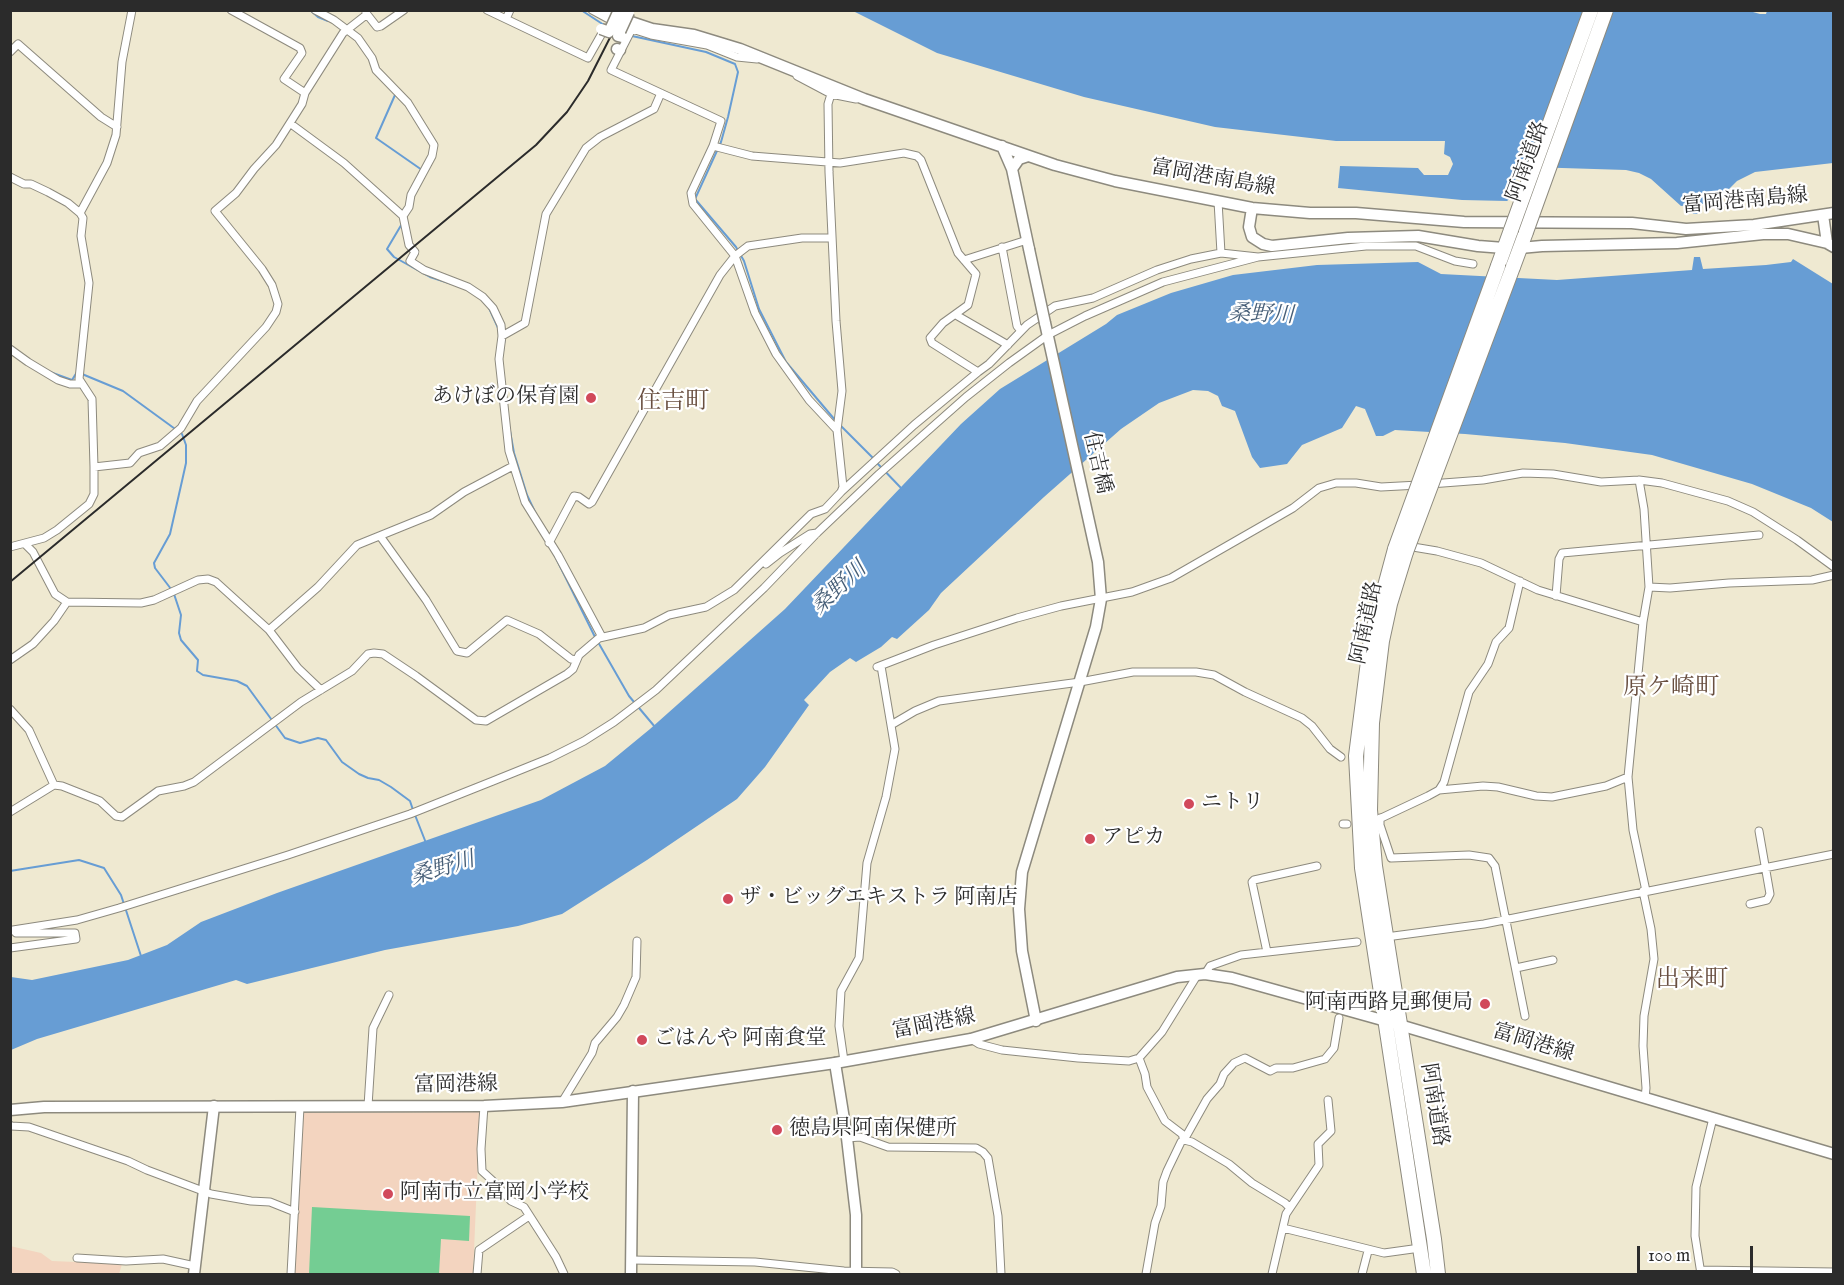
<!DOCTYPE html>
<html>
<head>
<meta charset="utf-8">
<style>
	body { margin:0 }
	#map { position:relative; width:1844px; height:1285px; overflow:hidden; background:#efe9d1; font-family:"IM FELL English",serif }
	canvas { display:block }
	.frame { position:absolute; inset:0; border:12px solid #2b2b2b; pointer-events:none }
	.scale { position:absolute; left:1637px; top:1246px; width:116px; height:27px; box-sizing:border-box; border:3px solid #2b2b2b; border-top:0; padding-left:8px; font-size:18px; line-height:21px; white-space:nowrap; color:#2b2b2b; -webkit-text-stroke:4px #fff; paint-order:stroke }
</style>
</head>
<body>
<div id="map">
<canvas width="1844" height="1285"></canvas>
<div class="frame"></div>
<div class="scale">100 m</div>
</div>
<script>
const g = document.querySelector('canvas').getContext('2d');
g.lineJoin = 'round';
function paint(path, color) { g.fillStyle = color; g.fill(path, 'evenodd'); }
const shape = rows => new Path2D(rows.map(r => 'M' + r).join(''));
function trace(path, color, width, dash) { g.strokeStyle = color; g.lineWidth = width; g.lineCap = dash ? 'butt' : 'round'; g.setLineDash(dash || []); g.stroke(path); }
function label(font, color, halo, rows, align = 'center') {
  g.font = font + ' "IM FELL English","Noto Serif JP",serif'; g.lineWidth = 4.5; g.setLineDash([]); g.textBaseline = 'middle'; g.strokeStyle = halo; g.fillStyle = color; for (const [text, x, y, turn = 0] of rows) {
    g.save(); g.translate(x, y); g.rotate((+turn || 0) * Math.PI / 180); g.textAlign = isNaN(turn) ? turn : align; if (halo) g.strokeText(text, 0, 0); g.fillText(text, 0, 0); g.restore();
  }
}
paint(shape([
	[480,1112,473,1274,294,1274,302,1113],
	[10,1246,41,1253,52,1261,122,1264,119,1274,11,1274]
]), '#f3d4bf');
paint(shape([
	[312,1207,470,1216,469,1241,441,1239,439,1274,309,1274]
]), '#74cd93');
paint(shape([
	[1746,10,1760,14,1766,14,1767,11,1833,11,1833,163,1755,172,1737,181,1712,206,1710,204,1701,204,1699,214,1693,214,1690,205,1681,206,1651,179,1639,173,1626,170,1530,167,1522,169,1515,180,1513,196,1507,201,1462,200,1338,188,1340,166,1418,168,1424,175,1448,175,1453,164,1450,157,1444,154,1445,141,1336,141,1215,127,1084,97,937,53,853,11],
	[1694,257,1700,257,1703,269,1766,265,1791,262,1793,259,1833,284,1833,522,1811,508,1752,484,1652,455,1565,443,1465,434,1395,430,1383,436,1376,436,1365,409,1356,406,1342,428,1302,445,1287,464,1260,468,1252,457,1235,411,1222,406,1218,396,1208,391,1193,390,1159,403,1121,429,1044,497,941,593,929,610,897,639,892,637,881,647,856,662,850,658,830,672,804,700,809,705,765,767,737,799,647,860,562,914,518,926,385,950,247,984,236,980,37,1039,11,1050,11,977,32,980,128,960,167,945,201,922,277,893,541,800,605,766,650,729,785,609,961,424,1000,389,1106,324,1117,315,1171,293,1233,275,1317,265,1418,262,1441,274,1557,280,1692,270]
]), '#679dd4');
trace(shape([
	[310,10,318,17,328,21],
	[581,10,604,25],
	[632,36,706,52,735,64,738,72,728,117,721,142,695,199,736,247,744,261,759,309,786,362,835,420],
	[395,95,376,138,422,170],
	[403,222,387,249,394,257,430,277,452,284],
	[489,308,499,330],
	[503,351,505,336],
	[50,372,72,380,77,372],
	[82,374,123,391,182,434,186,445,186,463,182,481,170,534,154,563,155,568,171,589],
	[839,424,873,458],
	[510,431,514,453,527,495,536,514],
	[877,463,902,489],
	[551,548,595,637],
	[174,594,181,615,179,633,181,640,198,660,197,671,203,675,237,681,247,686,285,738,300,743,318,738,326,740,342,762,359,774,368,778,379,780,391,787,410,801,413,810],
	[598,642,629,696,655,727],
	[415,815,426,843],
	[10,871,79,860,104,868,121,895,141,956]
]), '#679dd4', 2);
const street = shape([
	[231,10,300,48,302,53,284,79,305,93],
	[315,10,334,20,358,38,372,58,376,70,408,103,434,145,432,156,411,195,409,207,403,216],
	[487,10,588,58,605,28],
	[592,10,616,23],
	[366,13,377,27,381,26,404,10],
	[506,19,510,10],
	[629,28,651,35,707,45,737,57,757,59],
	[632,29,611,70,721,121,713,146],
	[10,52,18,44,101,117,117,127],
	[797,76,831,94,856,99],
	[291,124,344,163,403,216,409,245,415,252,410,261,424,270,468,287,483,297,493,308,501,325,502,336,499,359,509,451,525,502,558,555,602,637],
	[10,177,24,184,31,184,48,192,68,203,80,213,83,218,81,236,89,283,79,379,92,399,94,467,94,494,89,504,57,530,44,538,10,547],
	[1218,201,1221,253],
	[80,213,107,163,116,135,122,62,132,10],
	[1002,247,1017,326,1021,331],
	[964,260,1027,240],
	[956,315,1008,345],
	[502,336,525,323,546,214,586,148,600,137,654,109,661,93],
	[10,349,28,362,58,380,70,384,80,384],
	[837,430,809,400,776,354,755,313,735,256,693,204,691,193,713,146,752,156,840,163,904,153,917,156,921,160,958,253,976,274,968,305,943,323,930,338,932,343,978,372],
	[94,467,130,463,139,453,160,446,181,428,197,401,266,327,276,312,278,304,272,285,262,269,215,211,236,193,254,169,276,145,302,104,305,93,343,33,366,15],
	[1639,480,1644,509,1649,587,1643,622,1628,777,1633,830,1646,891],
	[1430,484,1483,480,1523,473,1553,474,1601,482,1639,480,1662,483,1728,501,1753,512,1797,540,1834,567],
	[841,492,914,425,978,372,989,364,1027,325,1055,306,1093,298,1157,270,1191,259,1221,253,1258,257,1366,246,1416,246,1455,261,1473,264],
	[380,536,426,600,457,651,467,653,507,620,539,634,571,659,576,660],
	[549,543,574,496,579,497,589,504,592,502,720,275,735,256,748,246,802,238,831,238],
	[25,544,33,552,55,594,67,602,141,603,154,600,198,580,208,579,216,582,269,630,298,668,321,690],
	[1407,546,1437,551,1481,563,1538,590,1643,622],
	[766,564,780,553,810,534,817,533],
	[1649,587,1670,588,1729,583,1812,580,1834,575],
	[1556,596,1559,559,1562,553,1759,535],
	[269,630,318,587,357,545,431,515,464,492,513,466],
	[10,660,33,644,54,621,67,602],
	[877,667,934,645,1017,618,1061,606,1132,592,1171,578,1293,508,1319,488,1336,483,1356,483,1381,487,1419,485],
	[10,709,29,730,54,785],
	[891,725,915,711,939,701,1080,682,1133,672,1196,672,1214,675,1245,692,1302,718,1312,726,1330,749,1341,757],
	[1439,790,1483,786,1498,787,1536,796,1552,797,1606,786,1628,777],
	[10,812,54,785,62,786,100,801,116,816,122,817,158,791,184,786,194,782,301,702,352,671,368,654,374,653,383,654,416,676,476,720,486,721,567,674,573,669,579,655,599,638,644,628,669,615,706,607,734,590,811,514,825,509,841,492,843,487,837,430,842,391,836,321,829,172,828,104,831,94],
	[1380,818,1380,825,1391,858,1469,855,1489,858,1495,866,1525,1016],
	[1377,820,1428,796,1439,790,1444,782,1469,692,1488,664,1496,642,1509,628,1520,581],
	[1343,824,1347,824],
	[1643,891,1651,929,1654,959,1644,1016,1643,1046,1646,1088,1645,1098],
	[1750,904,1767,900,1770,894,1759,831],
	[1386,937,1484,924,1834,854],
	[10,948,76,939,75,933,16,933,13,930,77,920,119,908,288,855,410,814,493,781,550,758,584,741,614,722,656,690,764,588,817,533,879,474,966,397,1009,363,1048,335,1085,316,1163,282,1258,257],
	[1267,952,1252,882,1254,880,1317,866],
	[1516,968,1553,960],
	[1205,974,1210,966,1241,955,1357,942],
	[971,1039,979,1044,1002,1050,1078,1058,1129,1061,1139,1058,1162,1032,1198,974],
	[1139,1058,1145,1074,1147,1087,1165,1121,1182,1134,1184,1140,1192,1142,1229,1164,1252,1183,1285,1203,1290,1208,1286,1214,1272,1274],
	[844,1061,839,1026,841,991,859,958,867,863,886,797,895,749,881,666],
	[562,1102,592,1053,595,1043,617,1017,624,1005,636,977,637,941],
	[368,1106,373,1028,389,995],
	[484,1106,481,1149,482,1171,494,1182,511,1201,524,1207,556,1257,564,1274],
	[10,1125,11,1126,29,1127,128,1161,147,1170,211,1194,251,1201,270,1202,295,1212],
	[847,1138,860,1137,888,1147,976,1148,983,1152,988,1158,998,1216,1001,1274],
	[1290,1208,1319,1165,1318,1144,1331,1131,1328,1100],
	[1283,1228,1384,1253,1420,1248],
	[77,1258,126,1261,163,1259,195,1266],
	[631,1260,755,1262,844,1271,892,1272,896,1274],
	[1701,1270,1834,1272],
	[291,1274,300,1107],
	[477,1274,479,1250,529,1216],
	[1146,1274,1155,1223,1161,1206,1163,1182,1167,1171,1181,1142,1184,1140,1207,1099,1220,1084,1224,1074,1234,1063,1245,1058,1270,1071,1276,1068,1293,1068,1325,1059,1334,1048,1339,1018],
	[1362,1274,1368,1251],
	[1701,1274,1695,1236,1696,1187,1713,1118]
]);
const secondary = shape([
	[606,10,622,19,652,29,694,35,740,49,864,99,1055,165,1115,181,1252,208,1310,213,1356,213,1464,222,1632,223,1686,229,1754,225,1834,213],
	[617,49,620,50],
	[1002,146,1012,169,1019,159,1028,156],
	[1012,169,1029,249],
	[1252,208,1249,227,1252,237,1263,244,1272,246,1348,238,1418,236,1478,246,1504,248],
	[1823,215,1827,243],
	[1520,248,1542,246,1677,243,1763,234,1788,234,1827,243,1834,247],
	[1036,1021,1022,951,1019,909,1022,872,1096,627,1101,599,1098,562,1045,323],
	[835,1063,847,1138,856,1215,856,1274],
	[194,1274,214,1106],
	[631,1274,633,1091]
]);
const primary = shape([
	[10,1110,44,1107,484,1106,562,1102,835,1063,971,1039,1177,977,1205,974,1232,978,1393,1023,1834,1154]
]);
const highway = shape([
	[1498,266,1511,230],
	[1513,267,1526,232],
	[1395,549,1371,638,1356,756,1362,868,1424,1274],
	[1406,552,1390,604,1382,641,1372,723,1370,810,1375,866,1434,1239,1438,1274]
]);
trace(street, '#8d8a7e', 9);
trace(secondary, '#8d8a7e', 13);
trace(primary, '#8d8a7e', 13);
trace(highway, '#8d8a7e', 16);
trace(street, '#fff', 7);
trace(secondary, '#fff', 10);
trace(primary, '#fff', 10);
trace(highway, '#fff', 14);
trace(shape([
	[10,582,536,145,567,112,588,81,624,10]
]), '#2b2b2b', 2);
const secondaryBridge = shape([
	[601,29,609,32,619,10],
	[622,37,618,36,629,12],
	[1029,249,1045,323]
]);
const highwayBridge = shape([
	[1511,230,1591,10],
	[1526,232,1606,10],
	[1395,549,1498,266],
	[1406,552,1513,267]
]);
trace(secondaryBridge, '#8d8a7e', 13, []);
trace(highwayBridge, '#8d8a7e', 16, []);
trace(secondaryBridge, '#fff', 10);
trace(highwayBridge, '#fff', 14);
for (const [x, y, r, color] of [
	[591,398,6,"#d1495b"],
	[1189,804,6,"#d1495b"],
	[1090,839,6,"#d1495b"],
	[728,899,6,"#d1495b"],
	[1485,1004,6,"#d1495b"],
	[642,1040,6,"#d1495b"],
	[777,1130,6,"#d1495b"],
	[388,1194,6,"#d1495b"]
]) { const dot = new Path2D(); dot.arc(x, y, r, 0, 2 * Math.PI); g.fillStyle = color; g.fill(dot); trace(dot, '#fff', 2); }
label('21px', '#2b2b2b', '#fff', [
	["阿南道路",1529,162,-70],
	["富岡港南島線",1213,179,10],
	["富岡港南島線",1745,202,-5],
	["住吉橋",1096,463,77],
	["阿南道路",1368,623,-78],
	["富岡港線",934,1025,-11],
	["富岡港線",1533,1044,17],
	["富岡港線",456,1086,-1],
	["阿南道路",1433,1105,81]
]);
label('21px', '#2b2b2b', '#fff', [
	["あけぼの保育園",579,398,"right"],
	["ニトリ",1201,804],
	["アピカ",1102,839],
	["ザ・ビッグエキストラ 阿南店",740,899],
	["阿南西路見郵便局",1473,1004,"right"],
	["ごはんや 阿南食堂",654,1040],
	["徳島県阿南保健所",789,1130],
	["阿南市立富岡小学校",400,1194]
], 'left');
label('italic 22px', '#465e77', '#fff', [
	["桑野川",1261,316,2],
	["桑野川",840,589,-43],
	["桑野川",443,870,-17]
]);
label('24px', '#694f40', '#fff', [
	["住吉町",673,403],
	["原ケ崎町",1671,689],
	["出来町",1692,981]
]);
</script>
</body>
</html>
